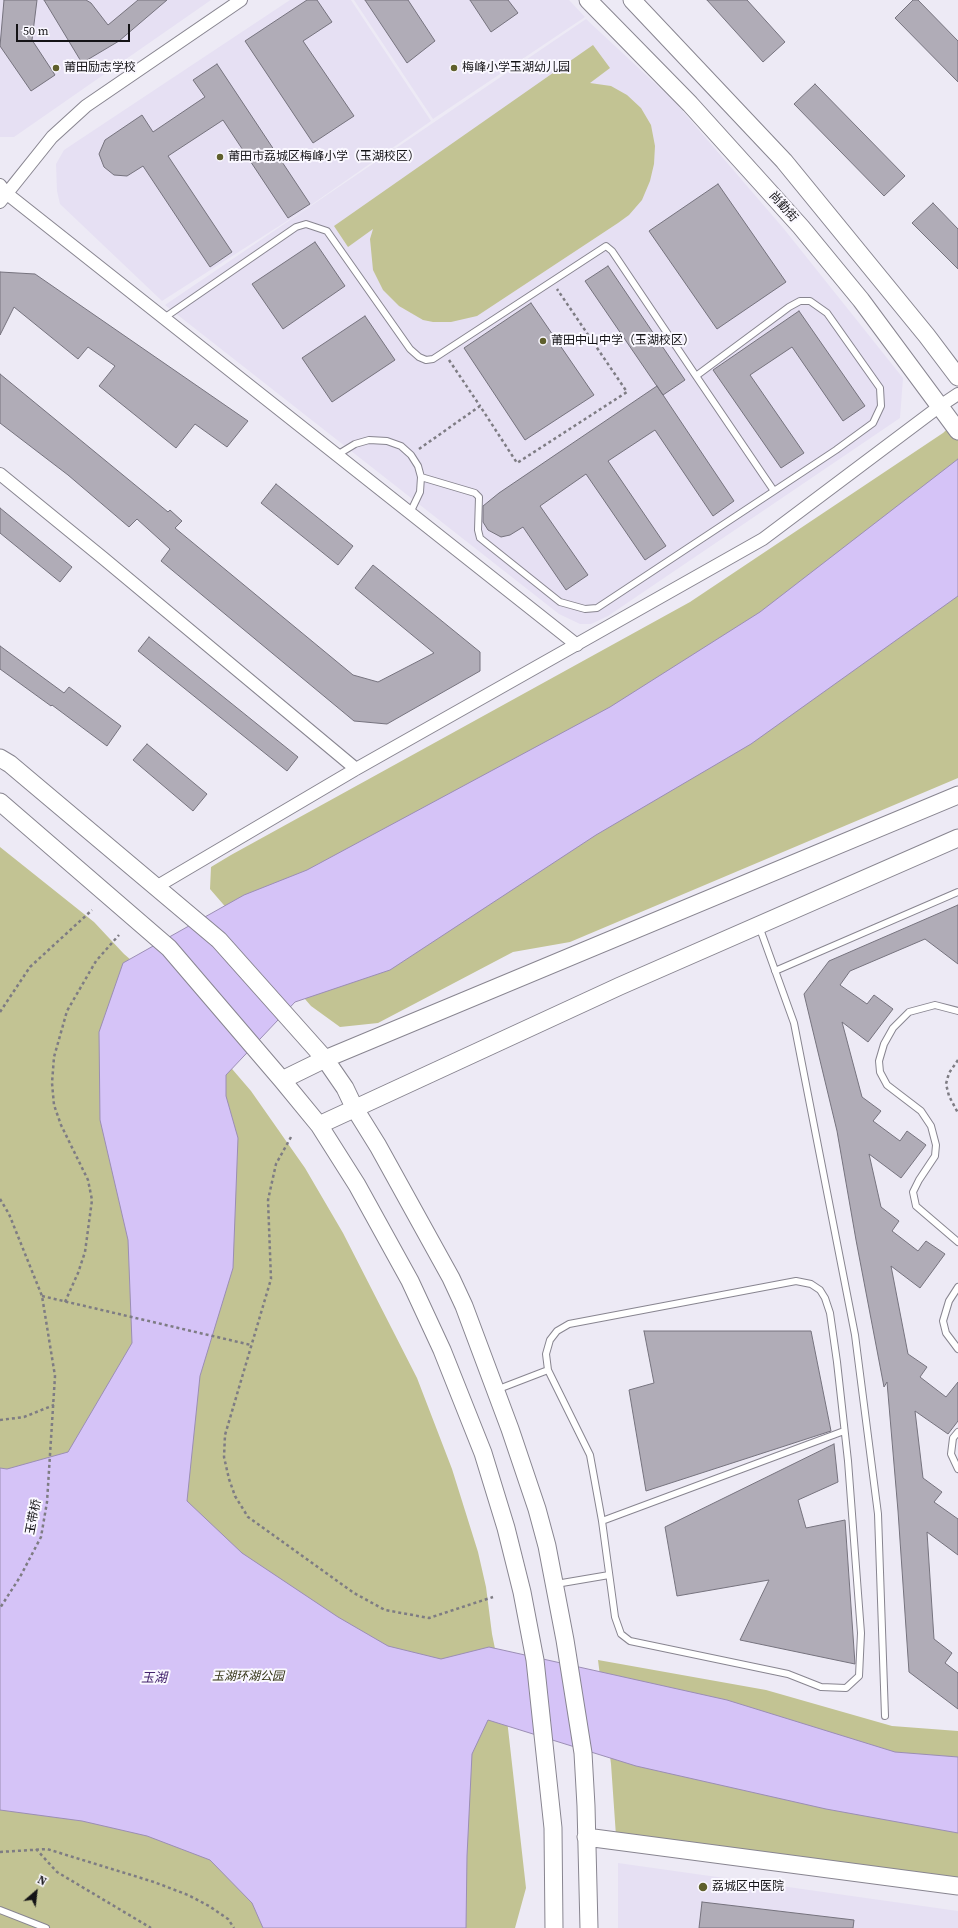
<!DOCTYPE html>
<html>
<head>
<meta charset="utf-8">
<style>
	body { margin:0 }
	#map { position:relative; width:958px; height:1928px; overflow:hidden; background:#edeaf5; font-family:"Source Serif 4",serif }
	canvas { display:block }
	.north { position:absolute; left:16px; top:1872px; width:40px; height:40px; -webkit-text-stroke:3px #faf8ff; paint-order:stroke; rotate:28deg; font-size:11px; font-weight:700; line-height:16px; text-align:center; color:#141316 }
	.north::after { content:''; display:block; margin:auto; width:14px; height:18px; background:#141316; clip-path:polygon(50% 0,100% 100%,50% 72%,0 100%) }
	.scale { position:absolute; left:16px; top:24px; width:114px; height:18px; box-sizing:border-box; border:2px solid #141316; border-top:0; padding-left:5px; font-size:12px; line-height:14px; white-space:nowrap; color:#141316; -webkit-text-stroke:3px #faf8ff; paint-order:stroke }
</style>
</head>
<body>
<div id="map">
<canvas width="958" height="1928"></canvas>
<div class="north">N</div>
<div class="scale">50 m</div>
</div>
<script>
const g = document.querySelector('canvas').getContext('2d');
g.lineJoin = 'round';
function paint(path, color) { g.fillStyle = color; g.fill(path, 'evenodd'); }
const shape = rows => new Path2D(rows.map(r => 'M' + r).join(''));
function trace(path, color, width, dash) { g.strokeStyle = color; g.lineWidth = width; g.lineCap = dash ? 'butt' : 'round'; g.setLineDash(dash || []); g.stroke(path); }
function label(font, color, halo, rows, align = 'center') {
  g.font = font + ' "Source Serif 4","Noto Sans SC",serif'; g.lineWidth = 4; g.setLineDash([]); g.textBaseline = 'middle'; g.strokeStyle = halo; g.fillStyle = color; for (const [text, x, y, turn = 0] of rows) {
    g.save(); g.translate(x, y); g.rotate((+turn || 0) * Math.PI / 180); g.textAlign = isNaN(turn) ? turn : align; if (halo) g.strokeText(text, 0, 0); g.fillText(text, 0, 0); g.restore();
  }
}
paint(shape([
	[0,0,211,0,14,137,0,137],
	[290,0,351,0,431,121,301,212,162,301,60,204,57,191,56,164,64,150],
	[354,0,569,0,585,17,433,119],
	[586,19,674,101,784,229,903,378,900,418,608,616,591,624,580,624,559,614,165,305],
	[618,1863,958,1911,958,1928,618,1928]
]), '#e6e0f3');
paint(shape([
	[593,45,610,68,590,83,611,86,627,95,641,108,651,125,655,146,654,164,650,181,642,200,629,215,618,223,477,316,451,322,433,322,423,320,399,306,383,290,373,270,370,239,373,229,348,247,334,226],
	[958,419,958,778,570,942,513,952,378,1023,340,1027,311,1006,210,889,211,867,231,855,690,602,943,433],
	[0,847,94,922,124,954,160,985,251,1091,305,1168,343,1233,417,1378,452,1469,478,1552,486,1587,492,1634,504,1693,526,1888,515,1928,0,1928],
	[598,1660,766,1690,892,1726,958,1731,958,1881,616,1836,611,1764]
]), '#c2c393');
const water = shape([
	[958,459,958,596,751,744,596,835,390,970,295,1002,226,1075,226,1096,238,1138,233,1268,200,1376,187,1501,242,1553,338,1617,388,1646,441,1659,489,1647,727,1700,895,1752,958,1757,958,1833,826,1809,636,1766,488,1720,472,1754,467,1856,466,1928,263,1928,252,1903,210,1860,147,1836,82,1821,0,1810,0,1468,7,1469,68,1452,132,1343,128,1240,100,1120,99,1032,123,963,244,895,307,870,610,707,760,612,958,459]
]);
paint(water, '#d5c3f7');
trace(water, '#9b8eb4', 1);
const building = shape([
	[4,0,37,0,32,40,55,75,31,91,0,46,4,0],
	[44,0,86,0,91,3,108,25,138,0,167,0,119,41,82,63,44,0],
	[307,0,317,0,332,22,303,41,354,116,313,143,245,41,307,0],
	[365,0,408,0,435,41,407,63,365,0],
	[470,0,508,0,518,13,491,32,470,0],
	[707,0,747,0,785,42,763,62,707,0],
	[913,0,918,0,958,41,958,82,895,18,913,0],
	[217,64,310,204,288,218,223,120,168,156,232,252,210,267,143,166,127,176,114,175,104,167,99,154,105,140,142,115,153,132,205,97,193,80,217,64],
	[815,84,905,176,884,196,794,104,815,84],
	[718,184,786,282,717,329,649,231,718,184],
	[933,203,958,229,958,269,912,223,933,203],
	[315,242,345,286,283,329,252,284,315,242],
	[608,266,685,380,663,395,585,281,608,266],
	[0,272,35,274,248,421,227,447,195,424,176,448,99,386,115,366,88,347,78,359,14,307,0,335,0,272],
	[531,303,594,395,525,440,464,348,531,303],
	[799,311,865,406,843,421,792,347,750,375,804,453,781,468,713,370,799,311],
	[365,316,395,360,332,402,302,358,365,316],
	[0,374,168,512,170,510,182,521,175,528,353,675,378,682,434,653,355,588,373,565,480,652,480,671,387,724,354,721,161,561,170,549,137,519,129,527,68,475,0,423,0,374],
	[657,386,734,501,713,516,655,430,608,461,666,546,645,560,586,474,540,506,588,575,566,590,523,527,510,535,501,537,488,530,483,522,483,506,499,493,657,386],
	[276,484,353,546,338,565,261,503,276,484],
	[0,508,72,567,60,582,0,533,0,508],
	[149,637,298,757,287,771,138,651,149,637],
	[0,646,64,693,69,687,121,726,107,746,52,705,51,706,0,669,0,646],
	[147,744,207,794,193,811,133,760,147,744],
	[958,905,958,964,925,939,850,971,840,985,867,1004,874,995,893,1009,868,1042,842,1022,862,1097,881,1111,873,1121,900,1141,907,1131,926,1145,901,1178,869,1154,881,1207,899,1221,892,1231,918,1251,926,1241,945,1254,920,1288,891,1266,908,1354,927,1367,920,1377,946,1397,958,1382,958,1421,948,1434,915,1411,923,1478,942,1492,934,1502,958,1519,958,1555,927,1532,934,1639,952,1653,945,1663,958,1673,958,1709,909,1672,898,1511,887,1382,884,1387,856,1240,837,1131,804,994,829,961,958,905],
	[644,1331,811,1331,831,1431,646,1491,629,1390,654,1383,644,1331],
	[834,1444,838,1482,798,1500,806,1528,845,1520,855,1664,740,1640,769,1580,677,1596,665,1527,834,1444],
	[702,1902,854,1920,853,1928,699,1928,702,1902]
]);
paint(building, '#b0acb7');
trace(building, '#76737e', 1);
const lane = shape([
	[164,318,296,227,306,224,327,231,410,349,419,357,426,360,433,359,606,246,612,251,696,376],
	[337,455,355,444,369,440,387,441,401,446,411,455,418,466,421,477,420,492,410,513],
	[421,477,475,493,479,497,478,530,480,538,560,602,585,609,597,608,774,491,836,450,873,423,881,406,880,388,827,313,810,301,800,301,789,307,696,376,774,491],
	[759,926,794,1023,855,1335,878,1514,885,1716],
	[775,971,958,892],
	[958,1011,935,1005,909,1012,893,1028,884,1044,879,1061,880,1072,887,1085,921,1111,931,1126,936,1145,935,1156,919,1180,913,1192,916,1206,958,1242],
	[796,1281,811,1284,820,1290,825,1298,830,1313,837,1362,848,1461,861,1633,859,1676,846,1688,821,1687,788,1674,630,1641,621,1634,615,1617,602,1521,590,1455,548,1370,546,1354,550,1340,557,1331,569,1324,796,1281],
	[958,1287,949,1301,943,1321,946,1333,958,1349],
	[496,1390,548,1370],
	[958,1432,953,1438,951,1454,958,1469],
	[602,1521,844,1431],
	[556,1584,609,1575],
	[0,1910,46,1928]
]);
const street = shape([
	[0,185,6,193,577,645],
	[0,202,52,137,86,106,241,0],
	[0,474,103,558,356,769],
	[156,887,356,769,763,539,940,406,958,394]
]);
const secondary = shape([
	[588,0,690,104,801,227,861,300,958,431],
	[632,0,784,161,927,336,958,377],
	[0,758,10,764,219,940,325,1059,345,1088,355,1109,378,1146,451,1278,464,1306,510,1429,537,1509,547,1546,565,1640,583,1753,586,1806,589,1928],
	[0,802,169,948,282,1080,319,1125,357,1185,410,1281,442,1350,483,1453,506,1528,522,1592,535,1660,553,1828,554,1928],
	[282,1080,325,1059,958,795],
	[319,1125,620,986,958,838],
	[586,1837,958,1886]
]);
trace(lane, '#888590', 8);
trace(street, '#888590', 14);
trace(secondary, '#888590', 19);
trace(shape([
	[449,360,480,406],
	[419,449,480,406,517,463,627,392,557,289],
	[0,1012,30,967,92,910],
	[958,1060,949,1073,946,1084,949,1096,958,1113],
	[291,1137,276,1164,268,1200,271,1279,225,1435,224,1457,229,1479,235,1496,248,1517,354,1593,385,1610,429,1618,493,1597],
	[0,1199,9,1214,42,1296,55,1376,47,1502,41,1537,20,1577,0,1608],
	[42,1296,251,1345],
	[65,1302,78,1273,85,1252,92,1200,88,1180,61,1125,54,1105,52,1083,54,1057,67,1011,96,961,119,935],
	[0,1420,24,1417,54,1405],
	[36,1849,57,1872,151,1928],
	[0,1852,47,1849,154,1882,188,1895,209,1906,228,1919,234,1928]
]), '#7e7c83', 2.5, [3, 3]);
trace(lane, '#fff', 6);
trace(street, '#fff', 12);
trace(secondary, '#fff', 17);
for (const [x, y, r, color] of [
	[56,68,4,"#5f5f2c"],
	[454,68,4,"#5f5f2c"],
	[220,157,4,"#5f5f2c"],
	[543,341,4,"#5f5f2c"],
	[703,1887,5,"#5f5f2c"]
]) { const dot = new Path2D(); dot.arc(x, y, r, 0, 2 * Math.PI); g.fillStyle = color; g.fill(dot); trace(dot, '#faf8ff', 1.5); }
label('12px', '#141316', '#faf8ff', [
	["莆田励志学校",64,68],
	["梅峰小学玉湖幼儿园",462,68],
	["莆田市荔城区梅峰小学（玉湖校区）",228,157],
	["莆田中山中学（玉湖校区）",551,341],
	["荔城区中医院",712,1887]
], 'left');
label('12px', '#141316', '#faf8ff', [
	["尚勤街",783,207,48],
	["玉带桥",34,1517,-79]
]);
label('italic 12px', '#323213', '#faf8ff', [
	["玉湖环湖公园",248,1677]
]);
label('italic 13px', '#44246e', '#faf8ff', [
	["玉湖",154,1679]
]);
</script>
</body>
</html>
